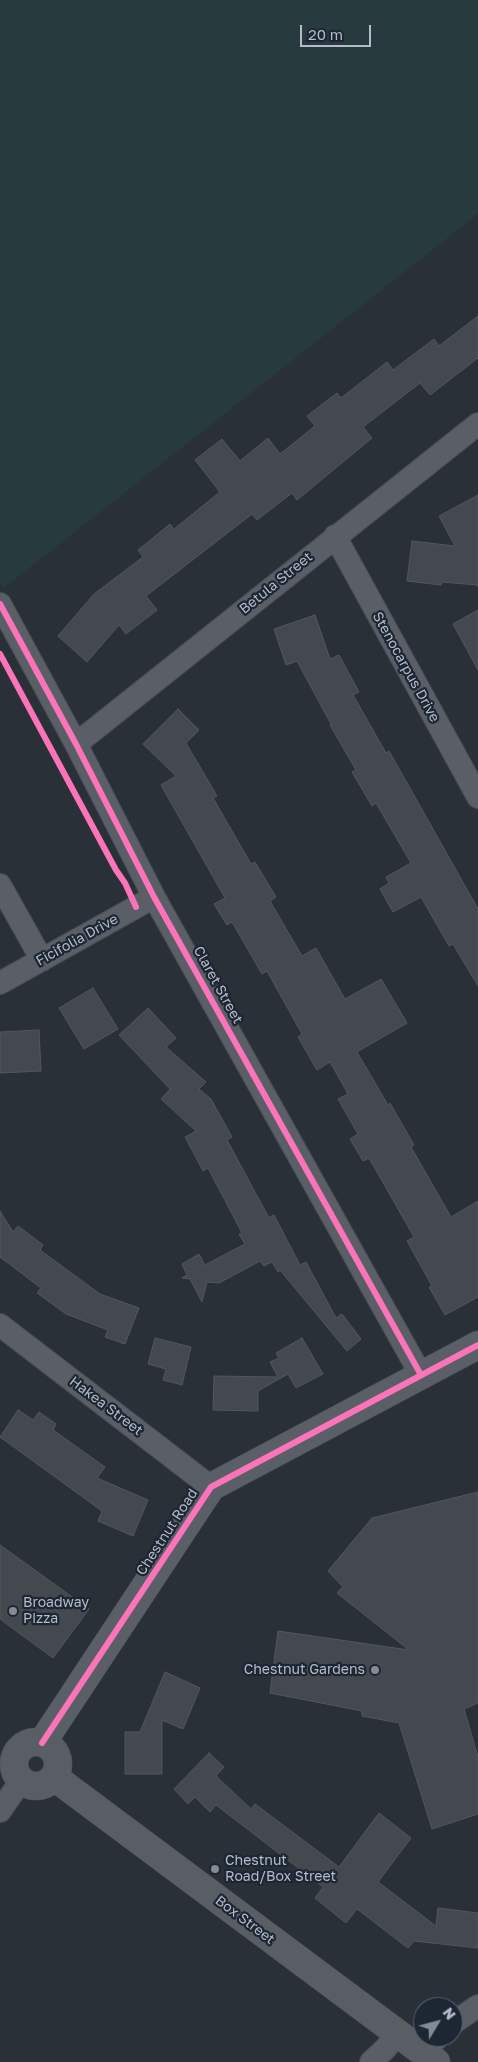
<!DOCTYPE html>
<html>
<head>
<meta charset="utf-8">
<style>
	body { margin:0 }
	#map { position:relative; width:478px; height:2062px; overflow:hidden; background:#2a3038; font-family:"Golos Text",sans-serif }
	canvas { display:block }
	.north { position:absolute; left:413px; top:1997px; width:50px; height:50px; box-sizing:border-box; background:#1d2633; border:1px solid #59626f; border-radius:50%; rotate:53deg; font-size:14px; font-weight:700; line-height:20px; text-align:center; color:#b4bcc9 }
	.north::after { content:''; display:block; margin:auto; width:18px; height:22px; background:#848b96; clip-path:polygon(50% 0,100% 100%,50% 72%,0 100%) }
	.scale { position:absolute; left:300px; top:25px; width:71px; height:22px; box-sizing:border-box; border:2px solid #b4bcc9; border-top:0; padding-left:6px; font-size:15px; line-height:18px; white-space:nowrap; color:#b4bcc9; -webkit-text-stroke:4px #1d2633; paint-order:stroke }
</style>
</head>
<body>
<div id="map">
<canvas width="478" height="2062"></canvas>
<div class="north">N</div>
<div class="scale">20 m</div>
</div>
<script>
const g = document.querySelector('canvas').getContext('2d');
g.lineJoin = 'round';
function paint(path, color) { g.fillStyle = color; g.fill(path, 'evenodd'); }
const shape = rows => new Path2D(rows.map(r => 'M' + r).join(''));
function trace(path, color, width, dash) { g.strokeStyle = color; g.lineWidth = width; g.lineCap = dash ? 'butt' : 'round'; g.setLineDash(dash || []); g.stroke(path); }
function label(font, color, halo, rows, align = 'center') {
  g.font = font + ' "Golos Text",sans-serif'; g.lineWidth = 4.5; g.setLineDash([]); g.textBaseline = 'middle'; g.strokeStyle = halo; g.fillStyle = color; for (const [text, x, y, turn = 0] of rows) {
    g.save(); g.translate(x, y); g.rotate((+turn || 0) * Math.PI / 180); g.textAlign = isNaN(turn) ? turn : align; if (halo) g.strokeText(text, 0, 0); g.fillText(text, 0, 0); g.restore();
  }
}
paint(shape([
	[0,0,478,0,478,214,4,588,0,581]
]), '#273a3e');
const building = shape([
	[478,316,478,358,430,395,420,383,363,427,372,438,297,500,292,493,257,520,252,514,146,596,157,610,126,634,119,625,87,662,58,636,94,594,143,557,138,550,170,524,174,529,220,492,195,460,222,439,240,461,268,438,280,454,315,426,307,416,337,393,341,398,387,362,393,370,434,339,439,346,478,316],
	[478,495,478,587,477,585,442,582,441,585,407,581,412,541,455,546,439,516,478,495],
	[478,610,478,670,453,624,478,610],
	[315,615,330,659,339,655,359,692,353,695,386,753,389,751,478,909,478,986,453,944,449,946,421,897,393,912,380,889,389,883,386,877,411,863,376,803,372,806,352,772,356,770,330,725,331,724,297,661,286,665,274,629,315,615],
	[178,709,199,730,186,743,217,796,213,798,251,864,255,862,276,897,270,901,302,956,316,948,345,999,381,979,407,1023,357,1052,388,1105,390,1103,414,1145,411,1147,451,1217,478,1201,478,1297,445,1315,429,1287,432,1286,407,1241,414,1237,369,1158,363,1161,350,1139,358,1134,338,1099,348,1094,330,1062,317,1070,298,1037,302,1034,267,971,262,974,232,922,227,925,214,904,225,898,161,785,176,776,143,744,178,709],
	[93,988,118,1029,84,1049,59,1008,93,988],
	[148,1008,176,1038,166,1047,206,1082,199,1089,211,1099,232,1137,227,1140,269,1218,274,1215,300,1265,306,1262,336,1318,342,1314,361,1339,347,1351,280,1270,278,1272,272,1262,264,1266,260,1261,219,1283,207,1282,202,1302,190,1279,182,1278,187,1275,182,1264,199,1254,205,1265,245,1244,239,1234,242,1233,208,1168,203,1171,185,1137,196,1131,161,1099,170,1089,119,1035,148,1008],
	[39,1030,41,1071,0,1073,0,1032,39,1030],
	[0,1211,13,1232,18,1226,43,1245,40,1250,100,1294,139,1308,125,1344,105,1337,108,1330,66,1314,37,1293,41,1288,0,1257,0,1211],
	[155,1338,191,1347,182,1385,163,1380,166,1369,148,1364,155,1338],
	[302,1338,323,1374,296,1388,288,1374,258,1391,258,1411,213,1410,214,1376,278,1377,270,1362,279,1358,276,1353,302,1338],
	[18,1410,33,1420,39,1412,56,1424,53,1430,105,1467,97,1478,148,1500,133,1536,98,1521,102,1511,0,1437,18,1410],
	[478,1492,478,1703,464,1709,478,1757,478,1814,432,1829,399,1723,362,1716,362,1711,270,1693,278,1631,409,1650,337,1593,343,1587,328,1571,372,1518,478,1492],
	[0,1545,89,1609,53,1658,0,1619,0,1545],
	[165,1672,200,1688,183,1729,162,1720,162,1774,125,1774,125,1732,140,1732,165,1672],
	[209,1753,224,1767,216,1776,251,1809,255,1804,339,1867,379,1813,411,1838,378,1882,436,1926,438,1908,478,1913,478,1948,414,1941,408,1948,357,1909,346,1923,315,1898,323,1887,216,1805,210,1812,195,1797,188,1804,174,1789,209,1753]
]);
paint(building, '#444950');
trace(building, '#52575f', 1);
const minor = shape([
	[335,536,478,797],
	[0,604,76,744,154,897,421,1375],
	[76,744,478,424],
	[0,885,42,960],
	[0,983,154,897],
	[0,1325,211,1487],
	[0,1811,21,1781],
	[453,2023,478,2006],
	[423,2053,438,2037],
	[371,2062,386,2048,397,2034]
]);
const tertiary = shape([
	[42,1743,211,1487,478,1345]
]);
const secondary = shape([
	'14 1764a22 22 0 1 1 44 0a22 22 0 1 1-44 0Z',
	[54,1777,436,2062]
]);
trace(minor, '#484c53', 24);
trace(tertiary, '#484c53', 29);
trace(secondary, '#484c53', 29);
trace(minor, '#5a5e66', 22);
trace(tertiary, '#5a5e66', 28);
trace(secondary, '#595d64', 28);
trace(shape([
	[0,604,76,744,154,897,421,1375],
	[0,654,116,870,125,883,136,907],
	[42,1743,211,1487,478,1345]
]), '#fb73b8', 6);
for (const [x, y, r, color] of [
	[13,1611,5,"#848b96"],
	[375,1670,5,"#848b96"],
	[215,1869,5,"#848b96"]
]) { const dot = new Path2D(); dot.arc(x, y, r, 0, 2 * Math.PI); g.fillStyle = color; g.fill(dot); trace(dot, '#1d2633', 2); }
label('14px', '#b4bcc9', '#1d2633', [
	["Betula Street",276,583,-39],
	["Stenocarpus Drive",406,667,61],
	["Ficifolia Drive",77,940,-29],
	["Claret Street",218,985,61],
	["Hakea Street",106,1406,37],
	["Chestnut Road",167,1532,-57],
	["Box Street",245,1920,37]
]);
label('14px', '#b4bcc9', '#1d2633', [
	["Broadway",23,1603],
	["Pizza",23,1619],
	["Chestnut Gardens",365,1670,"right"],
	["Chestnut",225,1861],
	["Road/Box Street",225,1877]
], 'left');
</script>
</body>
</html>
